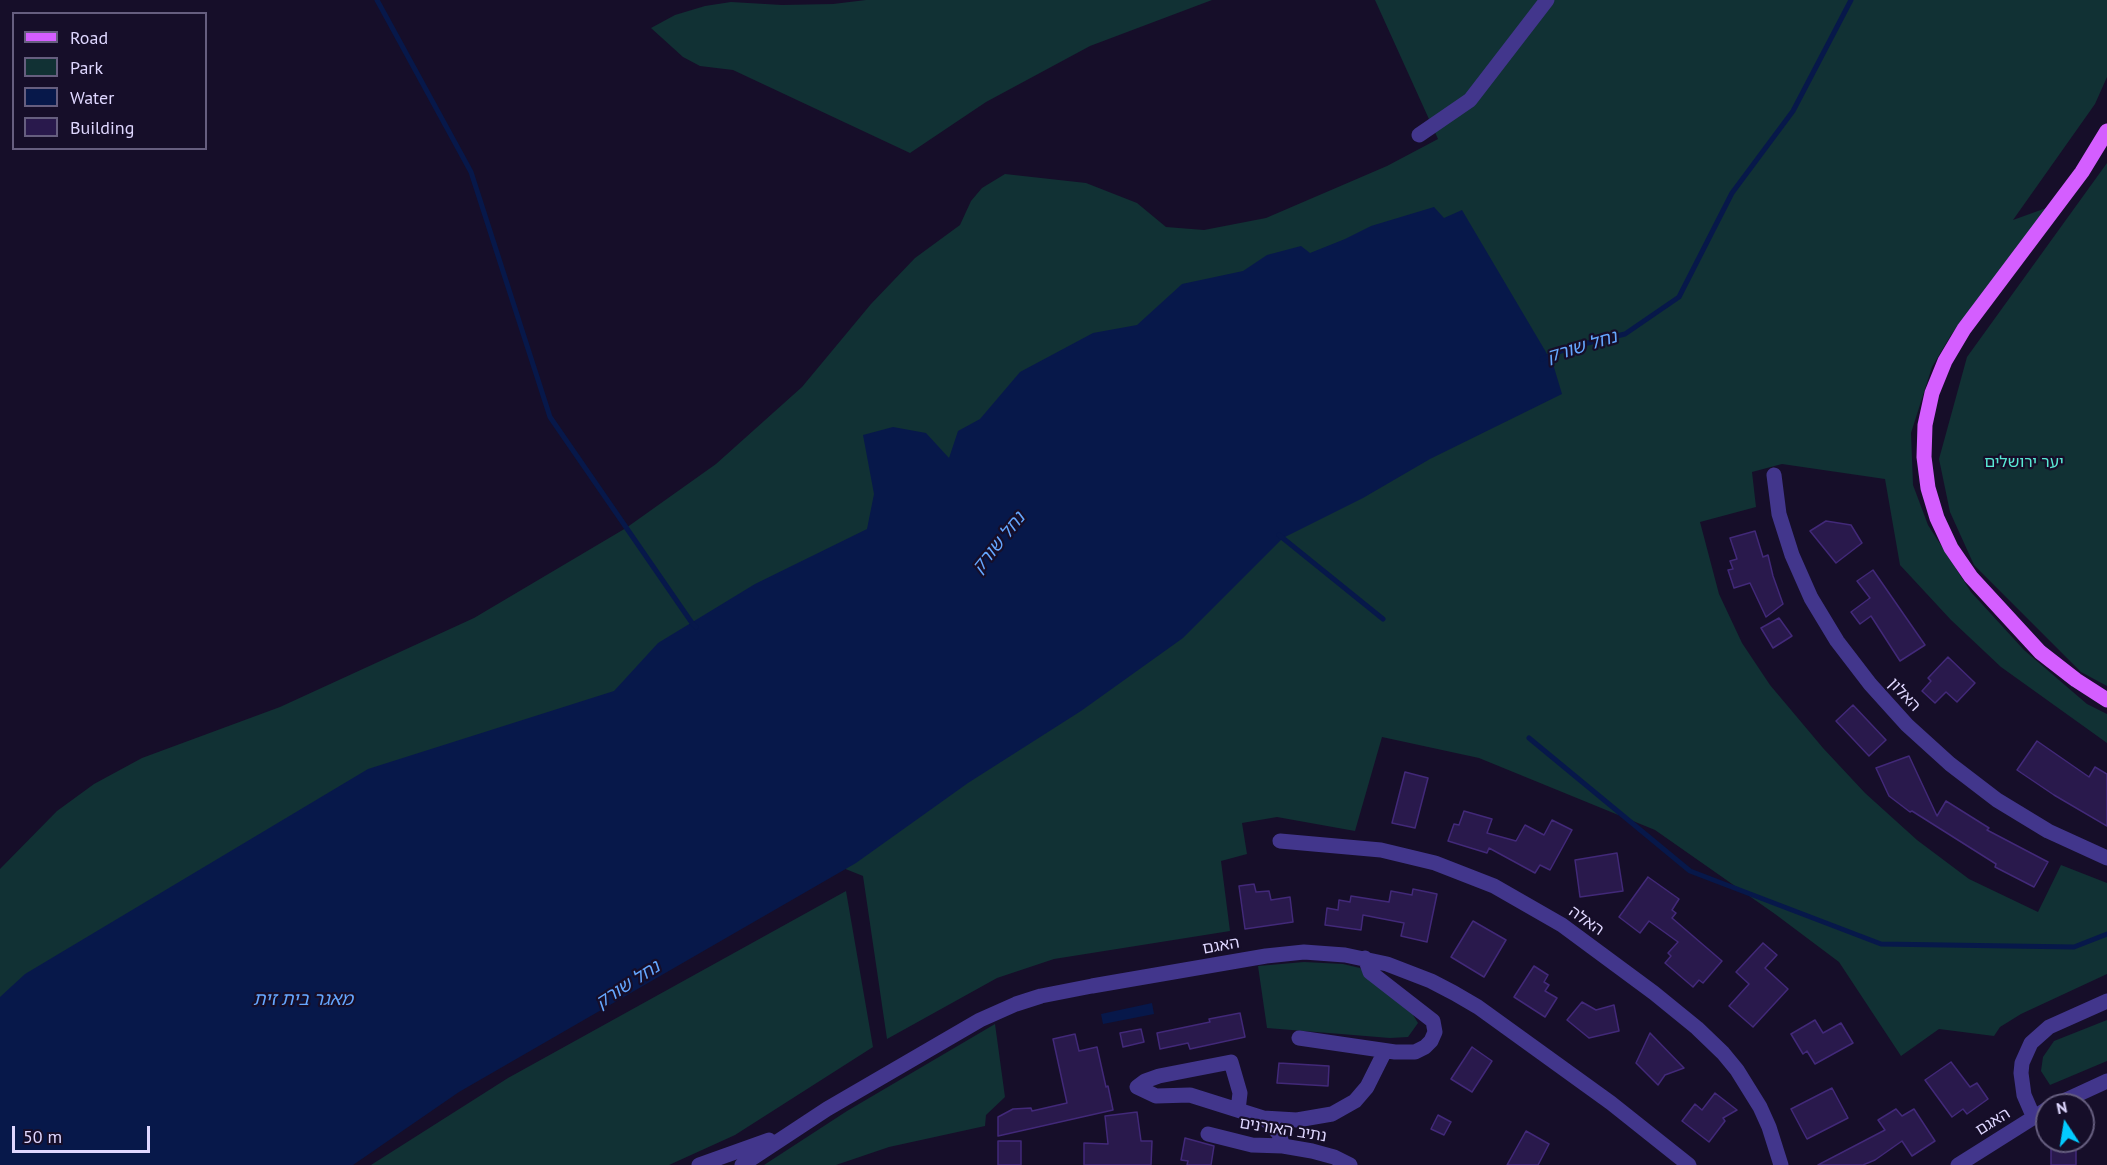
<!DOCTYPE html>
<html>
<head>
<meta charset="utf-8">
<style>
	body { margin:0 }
	#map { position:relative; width:2107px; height:1165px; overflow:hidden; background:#160e29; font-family:"PT Sans",sans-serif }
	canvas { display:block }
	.legend { position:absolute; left:12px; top:12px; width:195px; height:138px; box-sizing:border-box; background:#160e29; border:2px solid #665e7f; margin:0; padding:8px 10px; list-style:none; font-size:18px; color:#dfd7ff }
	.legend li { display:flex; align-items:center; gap:12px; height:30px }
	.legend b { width:30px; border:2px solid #665e7f }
	.north { position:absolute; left:2035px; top:1093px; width:60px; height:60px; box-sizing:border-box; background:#160e29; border:2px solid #665e7f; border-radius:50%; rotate:348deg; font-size:16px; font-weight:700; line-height:24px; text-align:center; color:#dfd7ff }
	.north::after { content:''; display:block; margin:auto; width:21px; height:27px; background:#03cbff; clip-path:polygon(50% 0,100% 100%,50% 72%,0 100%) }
	.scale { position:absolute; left:12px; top:1126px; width:138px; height:27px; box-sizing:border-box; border:3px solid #dfd7ff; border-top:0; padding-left:8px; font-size:18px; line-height:21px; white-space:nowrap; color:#dfd7ff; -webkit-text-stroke:4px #160e29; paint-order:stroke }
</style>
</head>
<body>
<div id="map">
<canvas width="2107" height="1165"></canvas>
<ul class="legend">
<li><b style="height:8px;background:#d45eff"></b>Road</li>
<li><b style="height:16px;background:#113134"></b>Park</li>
<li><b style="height:16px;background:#07184a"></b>Water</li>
<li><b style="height:16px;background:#29194c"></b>Building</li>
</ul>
<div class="north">N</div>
<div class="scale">50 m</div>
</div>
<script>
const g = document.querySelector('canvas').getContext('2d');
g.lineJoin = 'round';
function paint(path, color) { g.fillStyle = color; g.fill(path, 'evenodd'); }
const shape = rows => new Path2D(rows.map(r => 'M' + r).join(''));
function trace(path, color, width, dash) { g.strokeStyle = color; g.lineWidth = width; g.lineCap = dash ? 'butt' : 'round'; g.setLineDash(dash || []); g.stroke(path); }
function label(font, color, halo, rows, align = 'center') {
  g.font = font + ' "PT Sans","Noto Sans Hebrew",sans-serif'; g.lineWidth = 4.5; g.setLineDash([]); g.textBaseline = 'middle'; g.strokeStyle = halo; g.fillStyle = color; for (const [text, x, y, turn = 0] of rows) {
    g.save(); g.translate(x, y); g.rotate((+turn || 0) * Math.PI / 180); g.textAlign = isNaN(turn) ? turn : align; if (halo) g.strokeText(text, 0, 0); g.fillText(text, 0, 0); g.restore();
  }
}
paint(shape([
	[866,0,1212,0,1090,46,986,102,910,153,733,70,700,66,683,57,651,28,675,15,705,6,731,2,782,5,833,4],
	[1375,0,2107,0,2107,77,2095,104,2013,220,2049,207,1951,335,1932,367,1911,433,1913,485,1928,525,1971,592,2024,650,2087,704,2107,714,2107,743,2001,667,1951,620,1900,565,1885,479,1782,464,1752,472,1756,507,1700,522,1719,594,1742,643,1770,685,1823,748,1865,793,1917,840,1969,879,2038,912,2061,865,2107,883,2107,974,2021,1014,2000,1027,1994,1036,1939,1029,1901,1056,1839,962,1775,914,1655,830,1479,758,1382,737,1355,831,1277,817,1242,823,1247,854,1221,861,1230,931,1054,959,997,978,887,1039,863,876,653,792,0,1122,0,869,57,811,94,784,142,758,280,707,474,618,626,528,716,464,802,387,871,304,915,258,960,225,971,201,982,188,1005,174,1086,183,1137,203,1166,227,1204,230,1266,218,1387,166,1438,139],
	[2107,163,2107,686,2081,672,1974,565,1950,512,1939,459,1967,357],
	[846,891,873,1047,735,1135,669,1165,371,1165,508,1078],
	[1304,962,1343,964,1360,968,1410,1010,1418,1023,1408,1037,1390,1038,1267,1028,1258,966],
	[2107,1020,2107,1061,2050,1085,2041,1071,2043,1057,2054,1041],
	[995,1024,1005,1097,986,1115,985,1126,889,1147,836,1165,764,1165,847,1111]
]), '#113134');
paint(shape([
	[1434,207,1444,218,1462,210,1553,364,1562,394,1430,459,1363,498,1283,538,1183,638,1081,711,968,783,856,863,459,1092,353,1165,0,1165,0,997,25,974,368,769,614,691,658,643,755,584,867,529,874,494,863,435,893,427,926,433,949,458,958,431,980,419,1020,372,1093,333,1137,325,1182,284,1243,271,1267,255,1301,246,1310,253,1345,239,1371,226],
	[1152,1003,1154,1014,1103,1024,1101,1014]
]), '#07184a');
trace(shape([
	[377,0,471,172,550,417,692,623,696,627],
	[1542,359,1571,347,1625,334,1679,297,1732,193,1793,111,1851,0],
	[1279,535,1383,619],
	[1529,738,1690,871,1881,944,2074,947,2107,934]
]), '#07184a', 5);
const building = shape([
	[1826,521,1851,525,1862,543,1836,563,1810,531,1826,521],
	[1755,531,1763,557,1768,555,1773,576,1783,604,1766,617,1750,583,1734,588,1728,570,1733,569,1730,561,1737,559,1730,538,1755,531],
	[1873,570,1925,645,1900,661,1871,616,1860,624,1851,612,1870,598,1857,581,1873,570],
	[1779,618,1792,636,1773,648,1761,628,1779,618],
	[1948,657,1975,683,1957,702,1946,692,1935,703,1922,691,1931,681,1928,678,1948,657],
	[1853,705,1886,740,1869,756,1836,721,1853,705],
	[2037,741,2089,777,2095,767,2107,774,2107,826,2054,795,2017,770,2037,741],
	[1909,756,1937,816,1946,801,1989,828,1987,830,2048,862,2034,887,1995,867,1996,864,1912,811,1910,812,1889,796,1876,768,1909,756],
	[1405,772,1428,778,1415,828,1392,823,1405,772],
	[1464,811,1492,819,1487,833,1516,841,1525,825,1544,835,1552,820,1572,830,1550,870,1540,865,1535,873,1489,848,1487,853,1448,841,1454,824,1459,825,1464,811],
	[1617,853,1623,891,1580,897,1575,860,1617,853],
	[1648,877,1679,899,1672,910,1676,913,1672,918,1722,961,1703,983,1699,980,1693,987,1665,963,1671,956,1668,953,1678,942,1649,921,1640,933,1619,917,1648,877],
	[1254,884,1256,892,1269,891,1271,900,1290,897,1293,922,1245,929,1239,886,1254,884],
	[1413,889,1437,894,1427,942,1401,936,1404,923,1363,915,1361,930,1325,925,1327,908,1338,910,1339,900,1350,902,1351,896,1389,902,1391,891,1412,895,1413,889],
	[1473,921,1506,940,1484,977,1451,957,1473,921],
	[1763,943,1777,955,1765,968,1788,989,1753,1027,1729,1006,1749,984,1736,972,1763,943],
	[1534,966,1548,975,1544,982,1549,985,1545,991,1557,998,1545,1017,1514,997,1534,966],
	[1582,1002,1596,1010,1614,1005,1619,1031,1589,1038,1567,1020,1582,1002],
	[1240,1013,1245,1037,1190,1049,1188,1043,1160,1049,1157,1033,1210,1022,1209,1019,1240,1013],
	[1815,1020,1823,1033,1841,1023,1853,1043,1815,1064,1807,1051,1803,1054,1791,1034,1815,1020],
	[1141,1029,1144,1042,1123,1047,1120,1033,1141,1029],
	[1650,1033,1684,1068,1665,1075,1658,1085,1636,1063,1650,1033],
	[1075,1034,1079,1051,1097,1047,1106,1087,1108,1086,1113,1110,998,1136,998,1117,1013,1109,1031,1108,1032,1111,1067,1103,1053,1039,1075,1034],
	[1472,1047,1492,1061,1472,1092,1451,1079,1472,1047],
	[1951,1062,1970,1087,1977,1083,1988,1099,1967,1114,1963,1109,1952,1117,1925,1080,1951,1062],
	[1279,1063,1329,1066,1328,1086,1277,1083,1279,1063],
	[1832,1088,1848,1118,1807,1139,1791,1109,1832,1088],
	[1715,1093,1737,1110,1723,1118,1725,1121,1709,1142,1682,1121,1695,1104,1702,1110,1715,1093],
	[1896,1109,1902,1116,1914,1109,1935,1141,1912,1156,1902,1141,1875,1160,1863,1165,1818,1165,1885,1130,1878,1120,1896,1109],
	[1137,1112,1141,1141,1152,1141,1151,1165,1084,1165,1084,1143,1108,1144,1105,1116,1137,1112],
	[1438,1115,1451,1122,1444,1135,1431,1129,1438,1115],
	[1526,1131,1549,1144,1538,1165,1507,1165,1526,1131],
	[1185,1138,1214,1146,1211,1165,1187,1165,1188,1161,1181,1160,1185,1138],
	[998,1141,1021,1141,1021,1165,998,1165,998,1141],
	[2051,1148,2076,1149,2076,1165,2051,1165,2051,1148]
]);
paint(building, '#29194c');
trace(building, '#422979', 1.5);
trace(shape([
	[1419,135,1470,100,1547,0],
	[1774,475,1779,514,1792,555,1811,598,1837,641,1870,684,1907,725,1950,764,1997,800,2048,831,2107,858],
	[1280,841,1381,850,1435,863,1494,886,1562,925,1654,993,1697,1028,1723,1053,1737,1070,1760,1107,1769,1127,1781,1165],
	[1299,1038,1395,1052,1415,1052,1425,1047,1431,1041,1435,1032,1433,1021,1370,972,1365,958],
	[2055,1105,2107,1081],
	[1238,1110,1240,1093,1231,1062,1159,1076,1145,1081,1137,1087,1156,1096,1190,1095,1263,1118,1271,1124,1279,1134,1283,1146],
	[1263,1118,1297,1120,1332,1114,1355,1101,1367,1087,1385,1051],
	[2034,1118,2024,1095,2021,1073,2022,1063,2031,1043,2049,1027,2107,1001],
	[1208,1134,1252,1145,1283,1146,1312,1151,1334,1157,1350,1165],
	[699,1165,769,1140],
	[742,1165,827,1109,980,1020,1016,1004,1041,996,1092,986,1266,956,1304,952,1345,955,1387,964,1431,981,1454,993,1478,1007,1611,1103,1689,1165],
	[1958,1165,2047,1109]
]), '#42368c', 15);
trace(shape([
	[2107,131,2082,172,1964,329,1945,361,1932,393,1925,425,1924,457,1928,488,1937,518,1951,548,1971,577,2040,652,2076,680,2107,700]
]), '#d45eff', 15);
label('16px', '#59e8d4', '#160e29', [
	["יער ירושלים",2024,462]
]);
label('16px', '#dfd7ff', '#160e29', [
	["האלון",1904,695,47],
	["האלה",1586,921,35],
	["האגם",1221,946,-10],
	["האגם",1993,1122,-32],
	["נתיב האורנים",1283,1130,9]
]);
label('italic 18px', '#65a7ff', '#160e29', [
	["נחל שורק",1582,347,-17],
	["נחל שורק",999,543,-51],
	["נחל שורק",628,985,-33],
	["מאגר בית זית",303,1000]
]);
</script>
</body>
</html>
